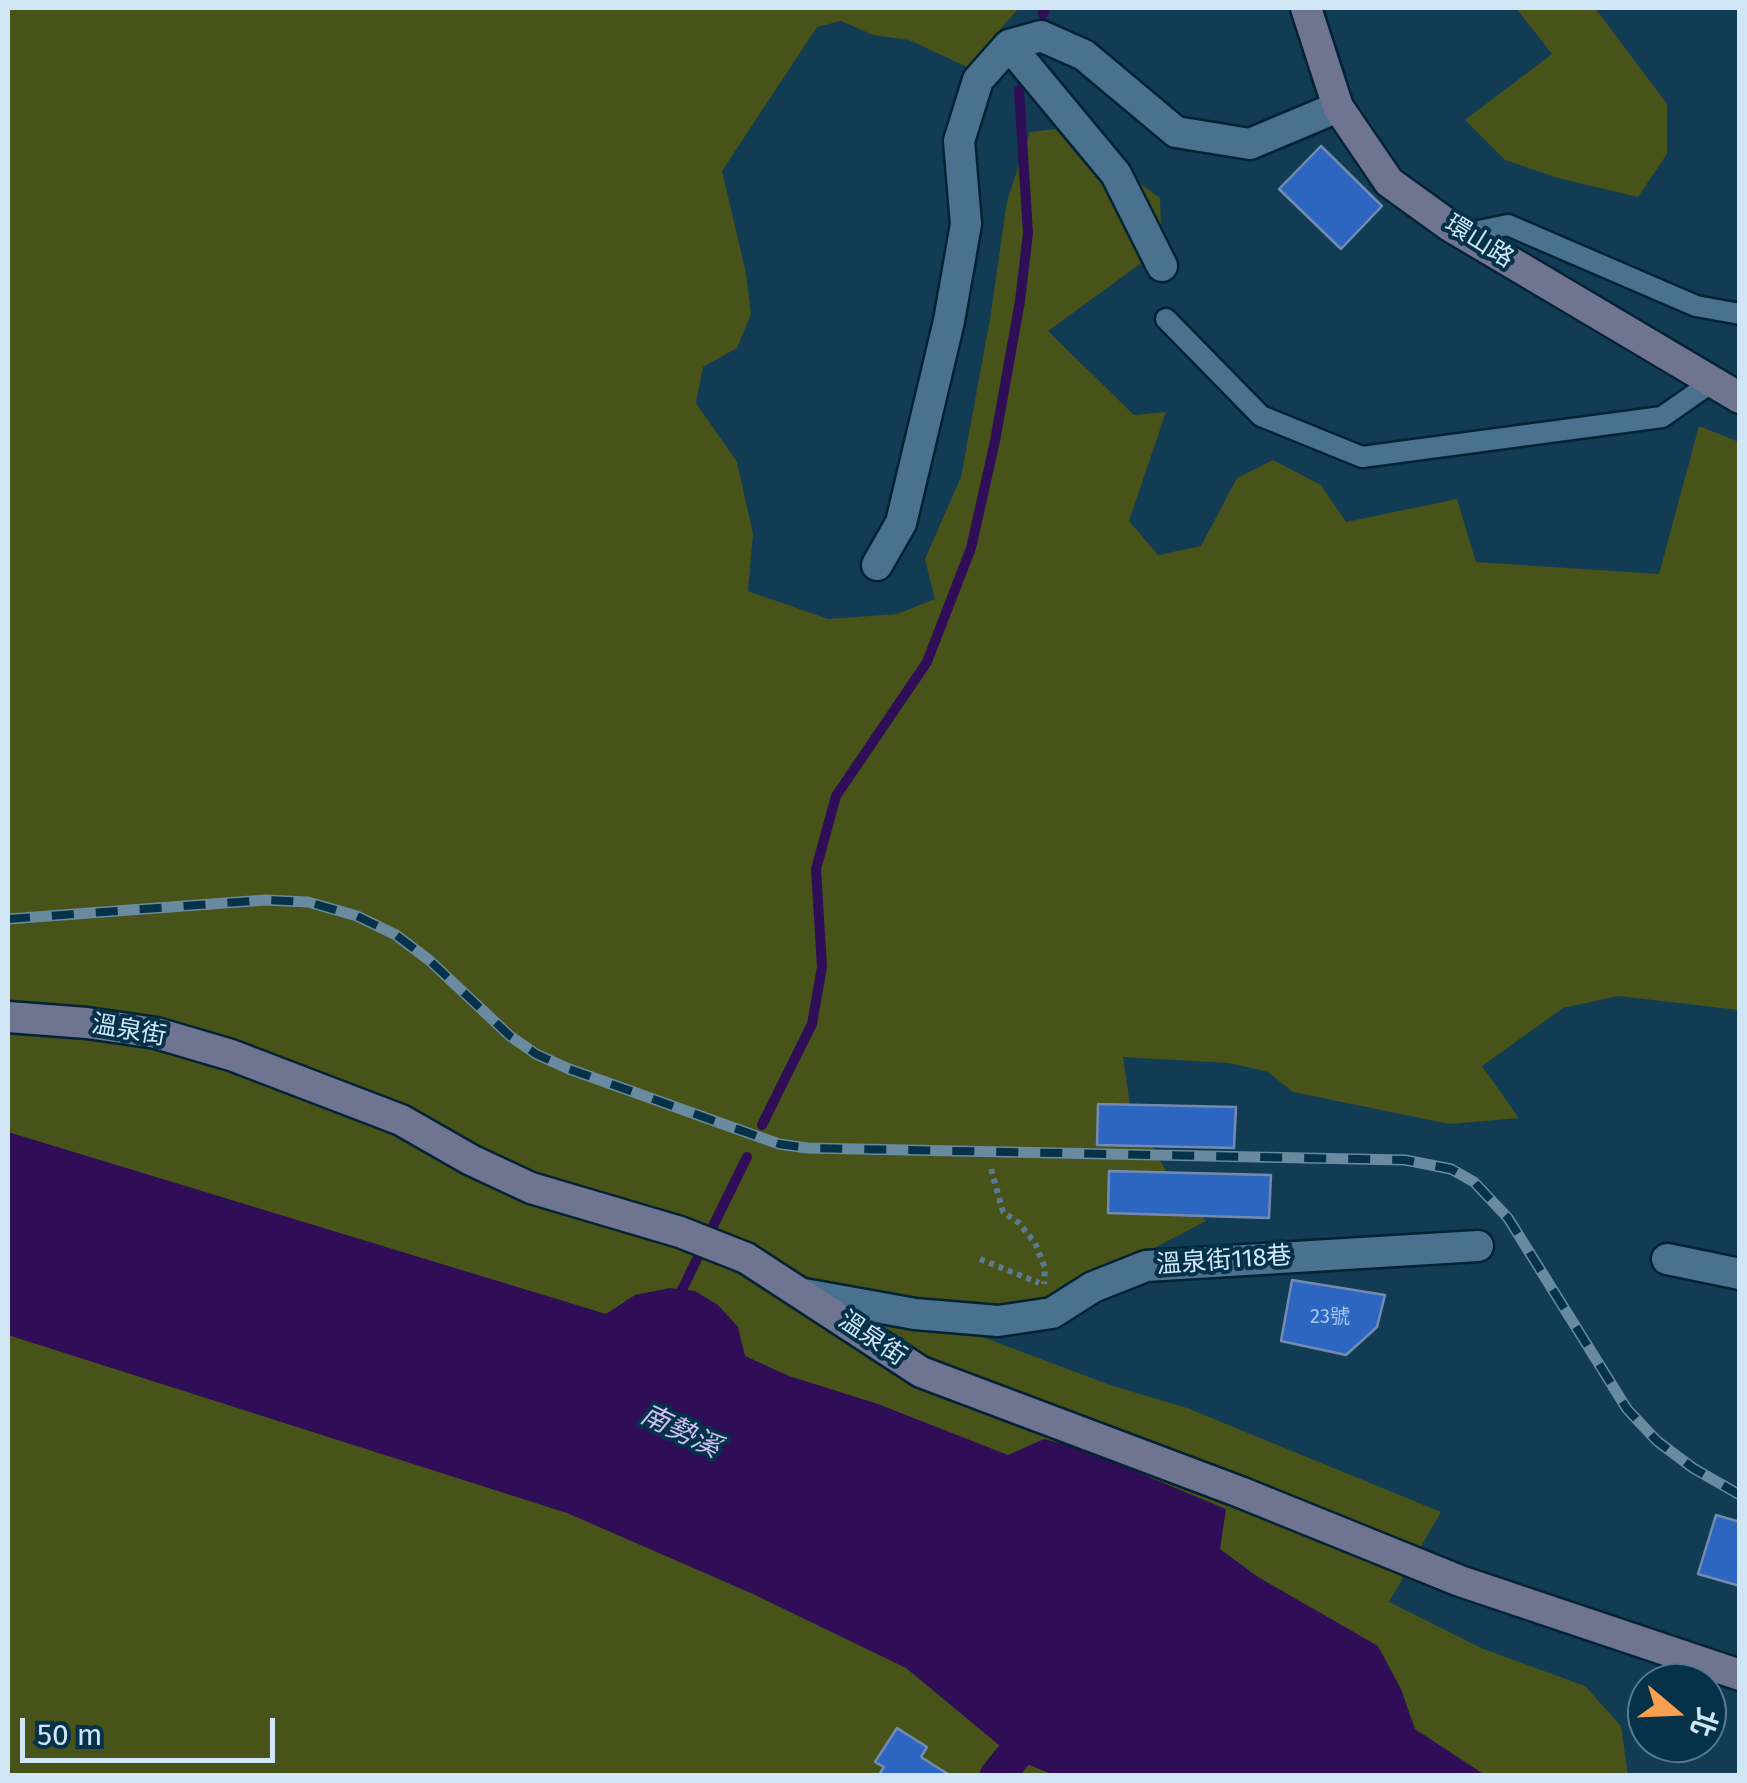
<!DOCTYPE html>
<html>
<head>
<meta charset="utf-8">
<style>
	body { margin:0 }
	#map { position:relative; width:1747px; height:1783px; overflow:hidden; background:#123b54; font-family:"Fira Sans","Noto Sans TC",sans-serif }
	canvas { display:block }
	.frame { position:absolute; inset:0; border:10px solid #d0e6f5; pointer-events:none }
	.north { position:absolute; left:1627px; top:1663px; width:100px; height:100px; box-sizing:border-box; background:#053149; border:2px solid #56798e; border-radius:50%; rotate:109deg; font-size:28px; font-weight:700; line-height:40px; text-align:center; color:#d0e6f5 }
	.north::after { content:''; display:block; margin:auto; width:35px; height:45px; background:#fa9f4f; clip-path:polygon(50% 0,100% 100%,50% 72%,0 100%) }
	.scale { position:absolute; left:20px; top:1718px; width:255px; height:45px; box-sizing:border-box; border:5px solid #d0e6f5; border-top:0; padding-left:12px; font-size:30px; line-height:35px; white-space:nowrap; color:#d0e6f5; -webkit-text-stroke:8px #053149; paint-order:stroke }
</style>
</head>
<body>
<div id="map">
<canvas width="1747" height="1783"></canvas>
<div class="frame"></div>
<div class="north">北</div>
<div class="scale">50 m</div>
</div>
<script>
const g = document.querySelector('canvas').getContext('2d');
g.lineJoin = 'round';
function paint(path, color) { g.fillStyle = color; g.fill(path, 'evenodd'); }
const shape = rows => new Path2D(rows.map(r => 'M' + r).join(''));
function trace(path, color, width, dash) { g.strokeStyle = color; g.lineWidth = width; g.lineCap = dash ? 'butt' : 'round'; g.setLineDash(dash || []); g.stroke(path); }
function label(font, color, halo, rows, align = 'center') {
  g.font = font + ' "Fira Sans","Noto Sans TC",sans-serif'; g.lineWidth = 8; g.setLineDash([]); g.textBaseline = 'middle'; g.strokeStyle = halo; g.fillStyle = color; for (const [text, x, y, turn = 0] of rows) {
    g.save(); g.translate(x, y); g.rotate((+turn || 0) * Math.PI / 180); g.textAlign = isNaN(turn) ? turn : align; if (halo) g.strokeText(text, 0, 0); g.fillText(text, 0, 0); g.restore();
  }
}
paint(shape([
	[8,8,1019,8,967,67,909,40,873,35,841,21,817,27,722,171,746,273,751,314,737,348,703,367,696,403,737,462,753,534,748,591,828,619,897,614,935,599,925,559,961,477,990,319,1007,201,1030,132,1064,128,1160,198,1161,223,1151,256,1048,331,1134,415,1166,412,1129,521,1158,555,1201,546,1237,478,1273,460,1321,485,1346,522,1457,499,1476,562,1659,574,1699,426,1739,442,1739,1010,1618,996,1563,1008,1482,1066,1519,1118,1450,1124,1293,1092,1268,1072,1229,1063,1123,1057,1130,1105,1167,1173,1206,1221,1089,1282,1034,1304,948,1324,1110,1385,1187,1408,1441,1512,1389,1602,1481,1648,1585,1686,1621,1726,1628,1775,8,1776],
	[1516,8,1595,8,1667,104,1667,154,1638,197,1558,178,1505,160,1465,120,1552,54]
]), '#485319');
paint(shape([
	[8,1132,606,1314,635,1295,670,1288,695,1291,718,1305,738,1327,745,1356,789,1376,878,1404,1008,1455,1044,1439,1077,1447,1226,1509,1220,1549,1258,1577,1378,1646,1401,1689,1415,1729,1485,1775,1054,1775,1017,1760,906,1668,753,1594,567,1513,8,1335]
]), '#300d57');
trace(shape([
	[1043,14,1045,8],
	[762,1125,812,1024,822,967,816,869,836,796,927,662,971,548,995,441,1020,301,1028,233,1019,90],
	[713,1226,747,1157],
	[678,1298,697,1259]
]), '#300d57', 10);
trace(shape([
	[997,1776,1041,1722]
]), '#300d57', 35);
const building = shape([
	[1321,146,1382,206,1341,249,1279,189,1321,146],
	[1098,1104,1236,1107,1234,1148,1097,1145,1098,1104],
	[1109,1171,1271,1175,1269,1218,1108,1213,1109,1171],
	[1292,1280,1385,1295,1377,1327,1346,1355,1281,1341,1292,1280],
	[1716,1515,1740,1522,1740,1586,1698,1574,1716,1515],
	[897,1728,927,1747,921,1757,951,1776,878,1776,884,1767,875,1762,897,1728]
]);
paint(building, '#2d66c0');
trace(building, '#748bb1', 2.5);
const lane = shape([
	[1464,234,1508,225,1696,306,1740,314],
	[1166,319,1261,416,1362,457,1662,417,1712,382]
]);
const street = shape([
	[1009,45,1116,174,1162,266],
	[877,565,901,523,949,321,966,224,959,141,978,80,1009,45,1041,36,1084,55,1176,132,1250,144,1338,107],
	[1667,1259,1740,1274],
	[804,1294,915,1314,998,1321,1052,1313,1093,1287,1146,1266,1478,1246]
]);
const secondary = shape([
	[1306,8,1338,107,1389,182,1450,226,1740,398],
	[8,1017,87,1023,156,1033,231,1055,401,1120,471,1160,531,1188,680,1232,746,1258,921,1372,1240,1492,1460,1581,1740,1675]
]);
trace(lane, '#032234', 25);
trace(street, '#032234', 35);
trace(secondary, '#032234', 35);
trace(shape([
	[991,1169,1003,1212,1019,1223,1035,1243,1045,1268,1044,1284],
	[980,1259,1039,1283]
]), '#597a90', 6, [5, 5]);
trace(lane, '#4a728e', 20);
trace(street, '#4a728e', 30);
trace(secondary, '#6f7590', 30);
const rail = shape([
	[8,919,265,900,308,902,357,916,396,935,429,960,510,1036,536,1054,569,1069,779,1144,807,1148,1405,1160,1451,1169,1474,1182,1508,1218,1627,1409,1657,1441,1693,1468,1740,1495]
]);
trace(rail, '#6a8b9f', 11);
trace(rail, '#053149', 8, [22]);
label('20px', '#a7c6e8', null, [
	["23號",1330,1317]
]);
label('25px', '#d0e6f5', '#053149', [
	["環山路",1479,242,32],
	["溫泉街",129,1031,10],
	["溫泉街118巷",1224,1261,-4],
	["溫泉街",872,1339,34]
]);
label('italic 28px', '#cebef1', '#053149', [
	["南勢溪",680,1432,26]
]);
</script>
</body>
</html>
